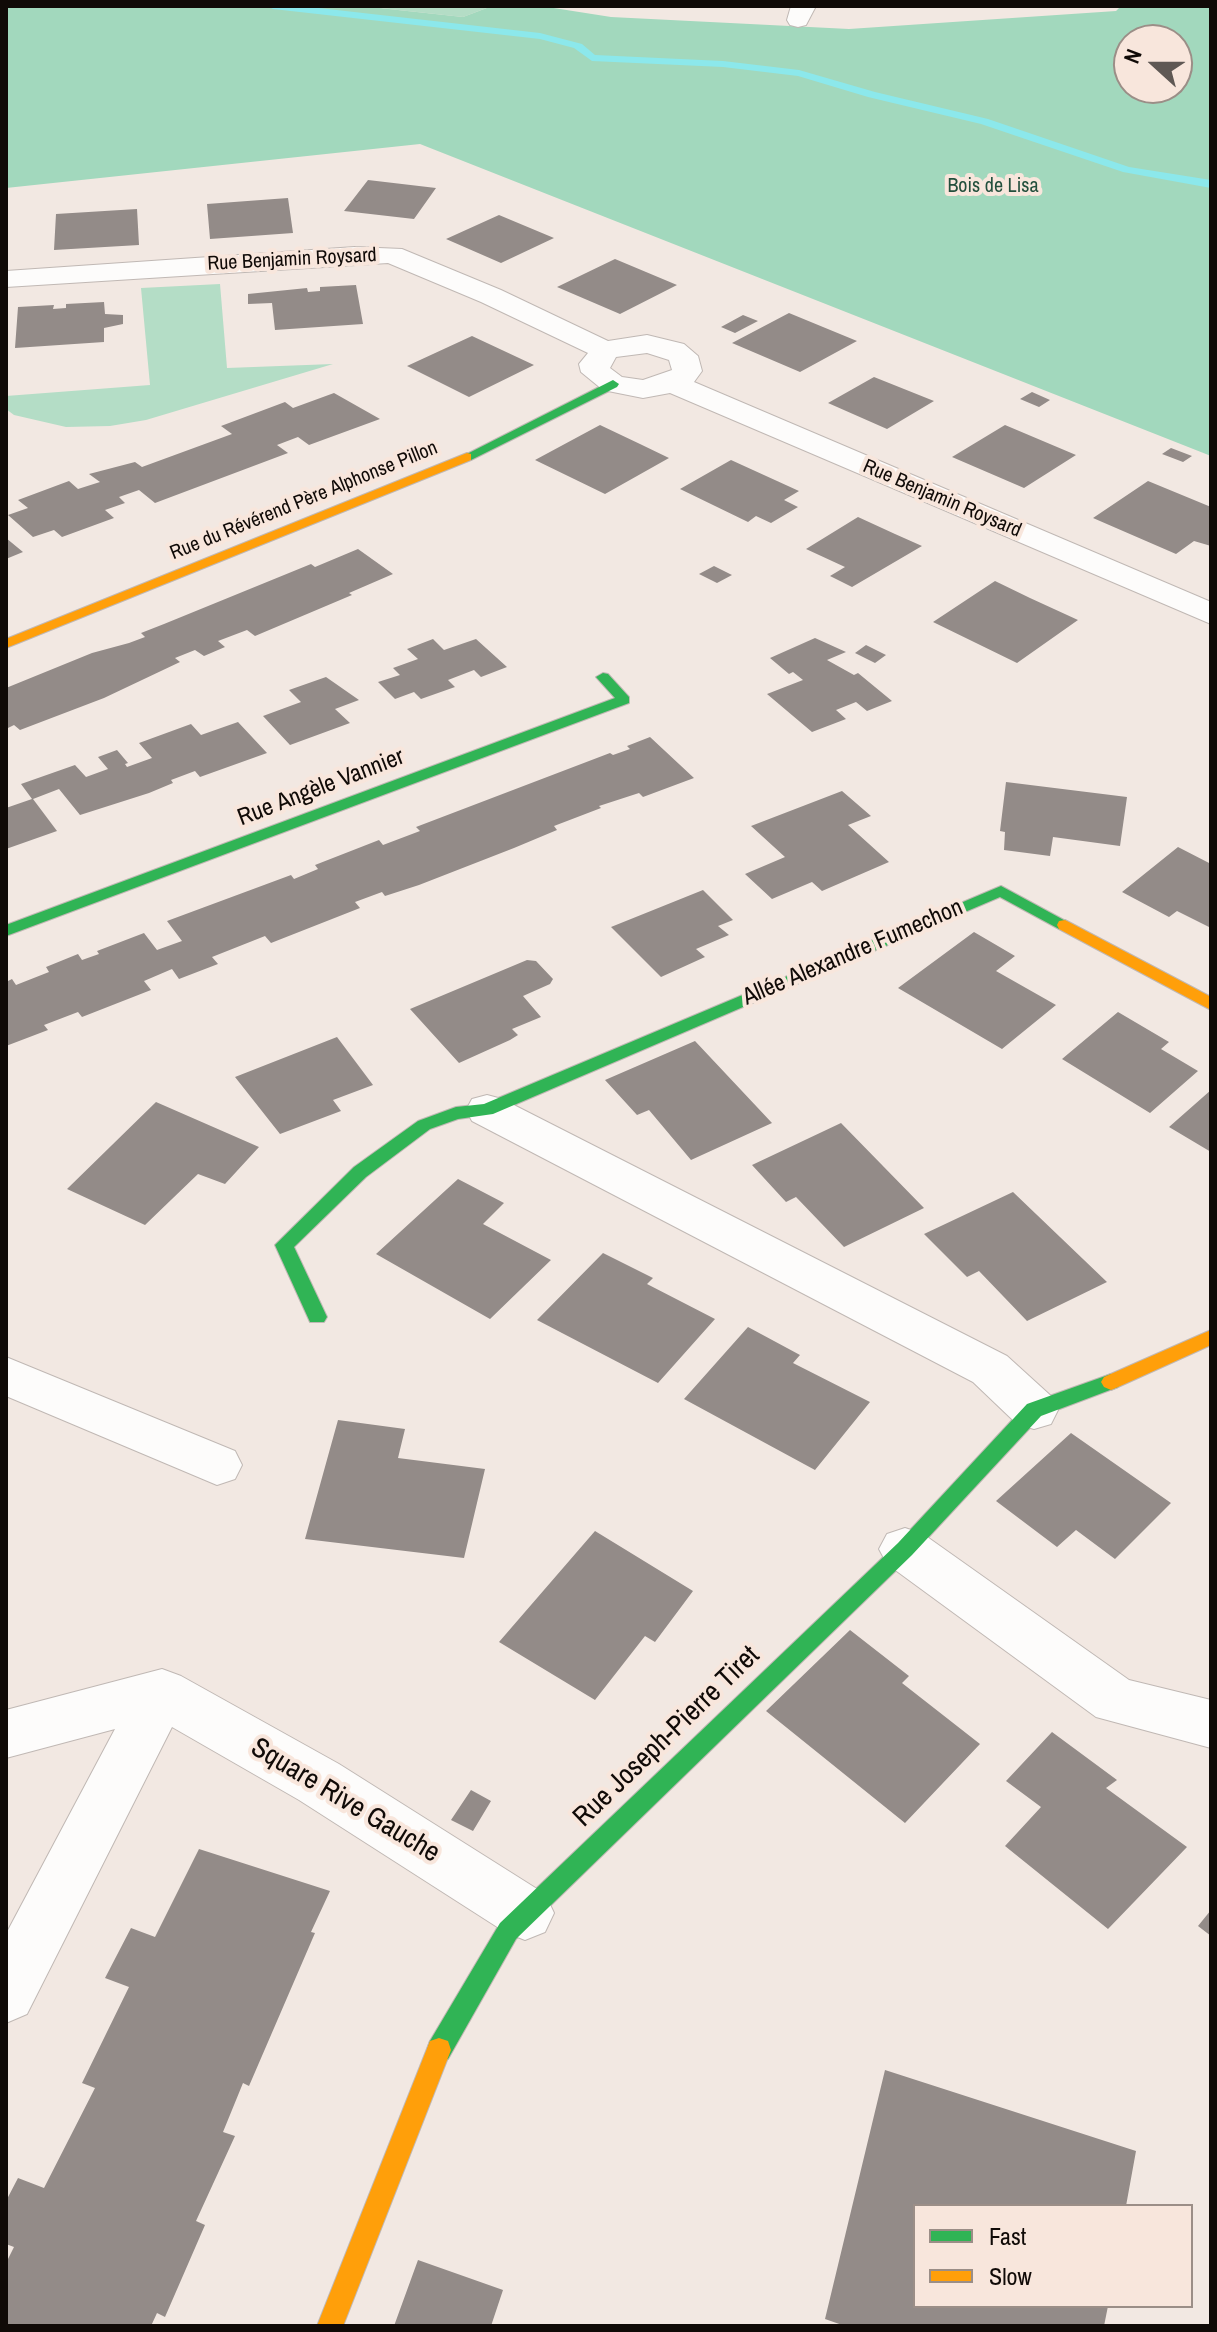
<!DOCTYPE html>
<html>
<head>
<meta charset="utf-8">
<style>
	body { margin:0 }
	#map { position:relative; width:1217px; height:2332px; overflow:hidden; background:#f2e8e2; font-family:"Archivo Narrow",sans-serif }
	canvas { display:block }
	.frame { position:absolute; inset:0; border:8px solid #100a07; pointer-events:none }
	.legend { position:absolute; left:913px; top:2204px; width:280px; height:104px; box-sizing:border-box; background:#f8e6dc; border:2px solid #9b8e87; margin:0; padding:10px 14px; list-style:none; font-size:24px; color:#100a07 }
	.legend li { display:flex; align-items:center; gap:16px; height:40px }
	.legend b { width:40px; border:2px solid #9b8e87 }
	.north { position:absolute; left:1113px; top:24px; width:80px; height:80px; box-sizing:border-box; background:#f8e6dc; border:2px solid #9b8e87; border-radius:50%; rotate:291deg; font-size:22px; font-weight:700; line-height:32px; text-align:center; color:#100a07 }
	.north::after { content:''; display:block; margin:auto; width:28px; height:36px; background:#5f5854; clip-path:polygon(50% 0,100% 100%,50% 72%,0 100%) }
</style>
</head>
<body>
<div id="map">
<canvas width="1217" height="2332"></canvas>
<div class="frame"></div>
<ul class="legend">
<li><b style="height:10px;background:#30b455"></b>Fast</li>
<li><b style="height:10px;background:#ff9f0a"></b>Slow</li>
</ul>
<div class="north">N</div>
</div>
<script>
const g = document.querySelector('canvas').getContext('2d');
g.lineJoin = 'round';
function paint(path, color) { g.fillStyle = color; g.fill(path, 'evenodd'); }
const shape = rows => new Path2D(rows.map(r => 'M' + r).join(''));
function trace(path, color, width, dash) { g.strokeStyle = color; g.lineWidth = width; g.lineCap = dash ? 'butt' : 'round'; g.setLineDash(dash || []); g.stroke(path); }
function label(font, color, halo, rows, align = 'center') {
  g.font = font + ' "Archivo Narrow",sans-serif'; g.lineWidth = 8; g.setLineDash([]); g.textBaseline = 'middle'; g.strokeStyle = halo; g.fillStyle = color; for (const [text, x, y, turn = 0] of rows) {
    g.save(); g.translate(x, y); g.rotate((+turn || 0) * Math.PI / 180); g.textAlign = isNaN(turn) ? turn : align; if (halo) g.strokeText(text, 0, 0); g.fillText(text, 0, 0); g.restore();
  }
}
paint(shape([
	[361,6,492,6,463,17],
	[220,284,227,368,333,364,146,420,110,426,66,427,14,415,6,409,6,396,150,385,141,288]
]), '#b4ddc6');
paint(shape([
	[6,6,361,6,463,17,492,6,541,6,611,17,849,29,1116,11,1121,6,1211,6,1211,456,420,144,6,188],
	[1129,40,1177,40,1177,88,1129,88]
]), '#a2d8bd');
paint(shape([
	[268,6,301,6,540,33,582,44,595,55,723,61,799,70,875,92,988,119,1129,167,1211,180,1211,188,1123,172,981,124,868,97,798,76,723,67,592,61,574,48,540,39,273,9,268,6]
]), '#8ce8eb');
paint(shape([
	[368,180,436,188,414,219,344,211],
	[288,198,293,233,210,239,207,204],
	[137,209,139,245,54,250,56,214],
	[499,215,554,238,501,263,446,239],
	[615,259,677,285,620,314,557,287],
	[356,285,363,324,275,330,272,303,248,304,248,294,307,288,308,292,320,291,320,287],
	[104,302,105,314,123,315,123,324,104,328,104,342,15,348,18,307,54,305,53,309,66,308,66,304],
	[789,313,857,341,800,372,732,343],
	[743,315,758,321,735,333,721,327],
	[472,336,534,365,469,397,407,366],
	[874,377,934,401,887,429,828,403],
	[1032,392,1050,400,1039,407,1020,399],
	[334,393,380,419,309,445,298,437,277,445,288,453,155,503,139,490,119,497,125,503,105,510,114,518,62,537,54,530,33,537,8,515,28,508,18,500,69,481,78,489,100,482,89,474,135,462,142,467,232,434,221,426,285,402,293,408],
	[600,425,640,444,669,458,605,494,535,460],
	[1005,425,1076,455,1024,488,952,457],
	[1171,448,1192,456,1183,462,1162,454],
	[731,460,799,491,784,500,798,507,771,523,756,516,748,522,680,489],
	[1148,481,1211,507,1211,546,1194,541,1176,554,1093,518],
	[858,517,895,534,922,546,852,587,830,576,845,567,806,549],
	[6,538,23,552,6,559],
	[358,549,393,574,349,593,352,595,255,636,247,630,218,641,225,647,204,656,195,650,175,658,180,662,104,698,20,730,14,725,6,729,6,688,92,653,129,643,145,637,141,633,164,624,311,564,315,567],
	[714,566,732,575,717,583,699,574],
	[995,581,1030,598,1078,620,1017,663,933,622],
	[815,638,846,652,827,660,854,675,858,673,892,701,867,711,856,702,836,710,846,719,812,732,767,694,803,680,793,672,789,674,770,658],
	[433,639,444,650,476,639,507,667,481,677,474,670,448,680,455,687,421,699,414,692,395,699,378,682,400,675,393,668,418,659,407,649],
	[866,645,886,655,875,663,855,653],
	[326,677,359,700,335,709,350,723,290,745,263,716,301,702,289,690],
	[238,722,267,753,200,777,195,771,171,780,173,783,149,793,80,815,59,789,33,799,57,831,6,849,6,808,32,799,21,784,75,765,86,777,108,769,98,757,117,750,128,763,125,764,127,767,152,758,139,743,191,724,201,735],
	[650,737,694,778,643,797,639,793,599,806,601,808,554,826,557,830,514,848,419,885,385,896,382,892,355,902,360,908,271,943,265,936,212,957,218,964,179,979,172,969,144,981,151,990,82,1017,78,1012,44,1025,48,1030,6,1046,6,982,12,979,16,985,49,972,46,967,78,954,82,960,99,954,97,951,144,933,157,950,182,941,167,921,291,875,294,879,318,869,315,865,379,840,383,845,420,831,416,827,610,753,613,755,630,749,627,746],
	[1006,782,1127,797,1120,846,1053,837,1050,856,1004,850,1005,832,1000,831],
	[842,791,871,816,848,825,889,862,822,891,812,882,772,899,745,874,785,857,751,826],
	[1178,847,1211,864,1211,928,1177,911,1169,917,1122,892],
	[703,890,733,920,718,926,729,935,696,949,705,957,661,977,611,927],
	[974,932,1015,956,996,971,1056,1005,1002,1049,898,988],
	[527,960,536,961,553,979,550,984,523,996,541,1017,512,1029,518,1035,510,1040,459,1063,410,1009],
	[1118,1012,1169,1042,1161,1049,1198,1071,1150,1113,1062,1059],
	[337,1037,373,1085,333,1100,341,1111,280,1134,235,1077],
	[695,1041,772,1123,691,1160,649,1110,637,1115,605,1080],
	[1211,1090,1211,1152,1169,1127],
	[156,1102,259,1147,225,1184,198,1174,145,1225,67,1189],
	[841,1123,924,1208,844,1247,796,1197,786,1202,752,1165],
	[458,1179,504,1203,483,1224,551,1260,490,1319,376,1254],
	[1013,1192,1107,1282,1027,1321,979,1271,967,1277,924,1234],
	[603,1253,653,1278,647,1284,715,1319,658,1383,537,1320],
	[748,1327,800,1355,793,1363,870,1402,815,1470,684,1399],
	[338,1420,405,1429,398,1458,485,1469,464,1558,305,1539],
	[1071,1433,1171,1503,1115,1559,1076,1530,1057,1547,996,1501],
	[595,1531,693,1591,655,1642,645,1636,595,1700,499,1642],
	[850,1630,909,1676,902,1683,980,1744,905,1823,766,1711],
	[1052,1732,1117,1780,1106,1788,1187,1847,1108,1929,1005,1846,1041,1807,1006,1781],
	[471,1790,491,1801,473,1831,451,1820],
	[199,1849,330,1891,311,1932,315,1933,249,2086,243,2083,223,2132,235,2136,196,2221,205,2225,165,2317,157,2313,151,2326,6,2326,6,2263,14,2247,6,2244,6,2201,18,2178,44,2188,95,2088,82,2083,129,1987,105,1978,131,1928,155,1937],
	[1211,1910,1211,1936,1198,1926],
	[885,2070,1136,2151,1126,2206,915,2206,915,2306,1108,2306,1104,2326,845,2326,825,2319],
	[418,2260,503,2290,491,2326,394,2326]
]), '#938b88');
const street = shape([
	[791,6,816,6,806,25,798,27,790,25,787,20,791,6],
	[355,247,402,249,501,290,608,341,647,335,684,344,698,356,702,371,694,382,1211,602,1211,624,670,393,643,398,603,390,581,372,579,364,588,353,481,302,388,263,6,287,6,271,355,247],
	[647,353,669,360,672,370,643,380,622,377,610,368,616,357,647,353],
	[487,1095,502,1099,1007,1356,1051,1396,1058,1410,1051,1424,1034,1429,1017,1424,973,1382,472,1121,466,1110,472,1099,487,1095],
	[6,1357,235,1451,242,1465,235,1479,217,1485,6,1396,6,1357],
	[905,1528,923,1534,1129,1680,1211,1700,1211,1748,1096,1717,887,1564,879,1549,887,1534,905,1528],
	[162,1669,181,1676,339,1764,545,1894,554,1913,545,1932,525,1940,505,1932,299,1800,172,1727,27,2014,6,2023,6,1934,115,1729,6,1758,6,1710,162,1669]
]);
const fast = shape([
	[613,380,619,384,617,387,471,460,461,457,613,380],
	[603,673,608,674,629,697,629,703,6,936,6,925,615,698,596,677,603,673],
	[1001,886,1073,925,1071,929,1059,929,1000,897,493,1114,458,1119,430,1129,366,1177,294,1247,327,1317,324,1322,310,1322,275,1245,354,1167,418,1121,456,1107,484,1104,1001,886],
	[1111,1374,1118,1377,1121,1382,1118,1387,1041,1416,912,1555,516,1939,448,2059,439,2062,430,2059,427,2050,430,2041,500,1923,898,1543,1027,1404,1111,1374]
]);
const slow = shape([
	[467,453,471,454,471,460,6,648,6,639,467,453],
	[1065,920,1211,997,1211,1010,1059,929,1057,925,1059,921,1065,920],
	[1211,1330,1211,1345,1118,1387,1111,1390,1104,1387,1101,1382,1104,1377,1211,1330],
	[439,2038,448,2041,451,2050,343,2326,317,2326,430,2041,439,2038]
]);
trace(street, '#c0b8b4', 2);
trace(fast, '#c0b8b4', 2);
trace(slow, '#c0b8b4', 2);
paint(street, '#fdfcfb');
paint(fast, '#30b455');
paint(slow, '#ff9f0a');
label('20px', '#224f3c', '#f8e6dc', [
	["Bois de Lisa",993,187]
]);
label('20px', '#100a07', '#f8e6dc', [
	["Rue Benjamin Roysard",292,260,-3],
	["Rue Benjamin Roysard",942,499,23],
	["Rue du Révérend Père Alphonse Pillon",304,501,-22]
]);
label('24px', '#100a07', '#f8e6dc', [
	["Rue Angèle Vannier",321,788,-21],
	["Allée Alexandre Fumechon",853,953,-23]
]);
label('28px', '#100a07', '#f8e6dc', [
	["Rue Joseph-Pierre Tiret",667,1737,-44],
	["Square Rive Gauche",345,1801,31]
]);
</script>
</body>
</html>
